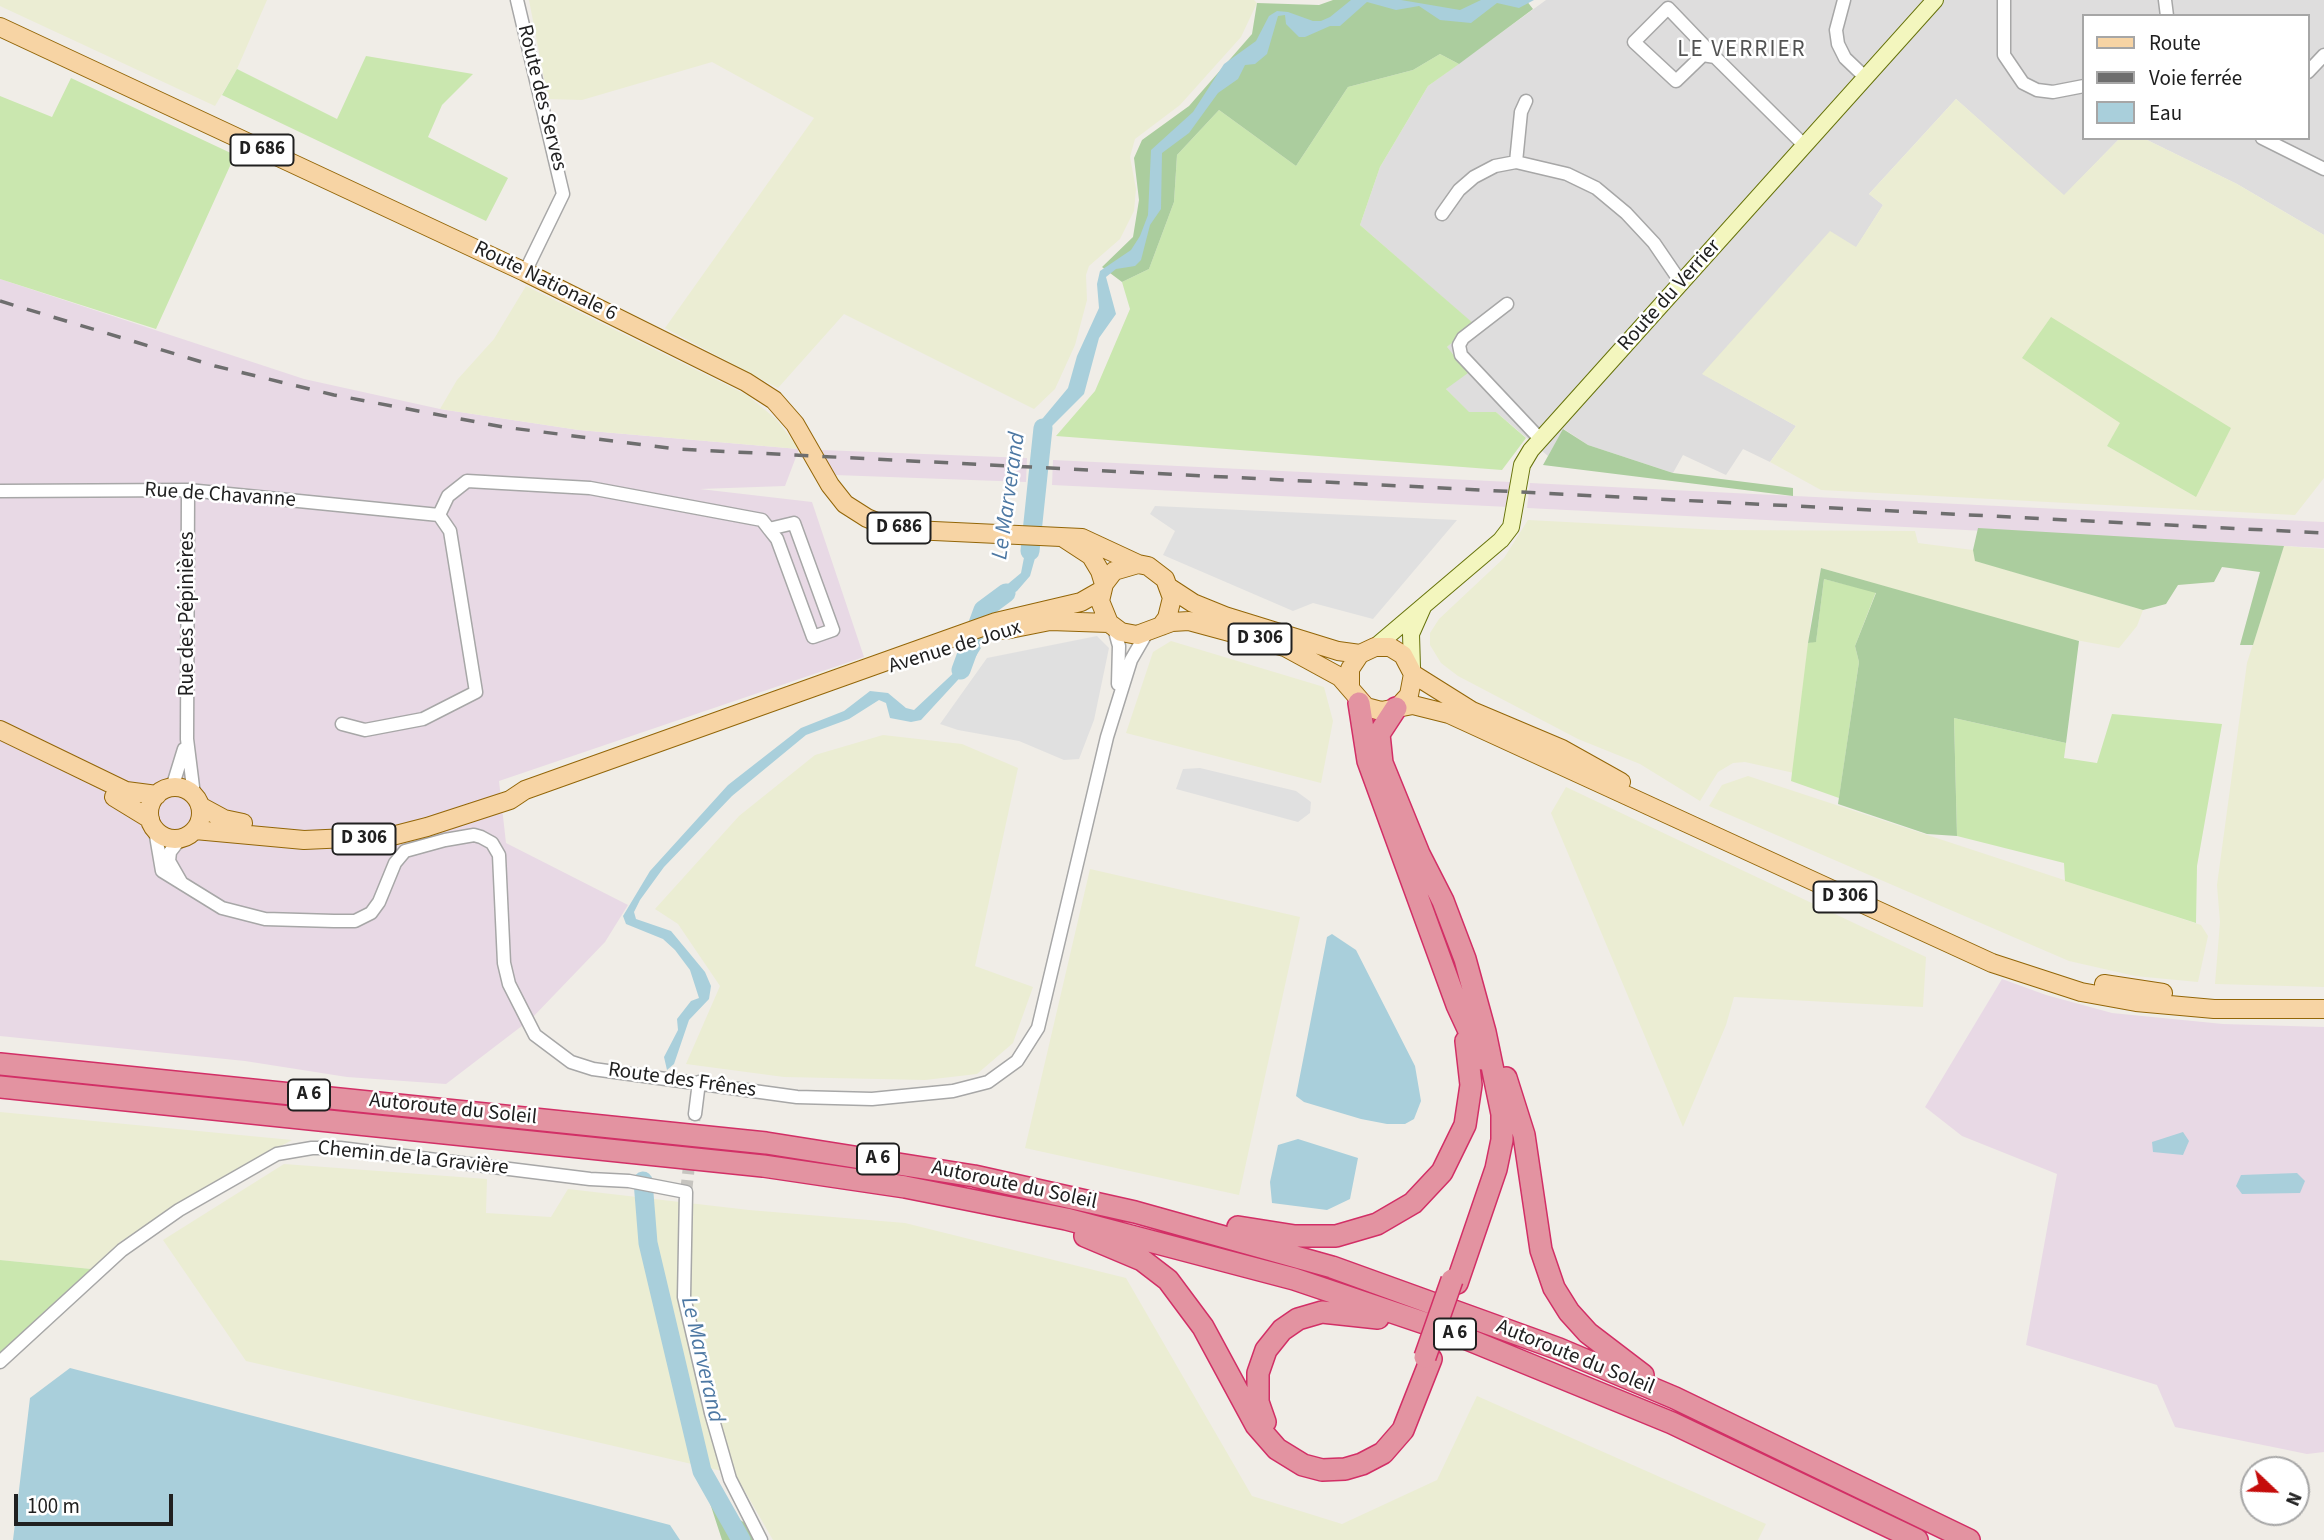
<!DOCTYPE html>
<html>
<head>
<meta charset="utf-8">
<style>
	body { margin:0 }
	#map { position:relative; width:2324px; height:1540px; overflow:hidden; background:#f0ede7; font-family:"Source Sans 3",sans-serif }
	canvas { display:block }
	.legend { position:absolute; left:2082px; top:14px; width:228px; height:126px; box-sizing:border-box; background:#fff; border:2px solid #a6a6a6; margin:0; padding:9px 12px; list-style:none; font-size:21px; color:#202020 }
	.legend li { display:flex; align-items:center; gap:14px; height:35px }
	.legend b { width:35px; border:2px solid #a6a6a6 }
	.north { position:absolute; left:2240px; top:1456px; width:70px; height:70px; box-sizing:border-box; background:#fff; border:2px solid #a6a6a6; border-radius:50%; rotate:113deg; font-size:19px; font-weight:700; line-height:28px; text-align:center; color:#202020 }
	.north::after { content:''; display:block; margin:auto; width:24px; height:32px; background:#c50c0b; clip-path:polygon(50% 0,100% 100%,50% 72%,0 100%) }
	.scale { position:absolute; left:14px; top:1494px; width:159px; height:32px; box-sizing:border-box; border:4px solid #202020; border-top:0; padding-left:9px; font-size:21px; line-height:24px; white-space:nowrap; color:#202020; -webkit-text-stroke:5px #fff; paint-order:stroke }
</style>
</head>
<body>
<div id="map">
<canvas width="2324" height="1540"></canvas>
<ul class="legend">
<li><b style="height:9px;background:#f7d4a4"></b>Route</li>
<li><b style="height:9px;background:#6e6e6e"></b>Voie ferrée</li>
<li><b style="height:19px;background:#a9cfdb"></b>Eau</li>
</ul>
<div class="north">N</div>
<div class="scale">100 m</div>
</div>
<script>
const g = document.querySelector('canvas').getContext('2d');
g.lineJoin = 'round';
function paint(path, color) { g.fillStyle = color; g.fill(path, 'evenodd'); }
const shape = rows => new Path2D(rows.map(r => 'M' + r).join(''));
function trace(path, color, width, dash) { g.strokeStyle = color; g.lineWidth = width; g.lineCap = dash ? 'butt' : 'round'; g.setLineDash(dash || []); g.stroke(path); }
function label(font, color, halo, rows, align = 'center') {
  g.font = font + ' "Source Sans 3",sans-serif'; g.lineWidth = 5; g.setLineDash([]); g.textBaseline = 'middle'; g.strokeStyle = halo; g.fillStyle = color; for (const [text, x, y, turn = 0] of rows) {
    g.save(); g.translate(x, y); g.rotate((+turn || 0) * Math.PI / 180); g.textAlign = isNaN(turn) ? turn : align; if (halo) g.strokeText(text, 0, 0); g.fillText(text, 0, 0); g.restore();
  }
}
paint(shape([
	[1546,0,2324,0,2324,235,2237,184,2143,138,2308,138,2308,16,2084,16,2084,138,2120,138,2064,196,1956,99,1869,194,1883,205,1856,248,1703,374,1796,426,1770,462,1743,449,1726,475,1683,455,1673,473,1588,445,1564,429,1548,456,1496,412,1469,413,1446,389,1447,347,1473,324,1360,225,1380,167,1428,86]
]), '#dedddd');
paint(shape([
	[0,279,304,379,440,409,579,430,799,449,785,486,700,489,812,502,864,657,499,781,506,843,628,905,605,942,531,1019,446,1084,347,1077,245,1061,0,1036],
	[821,450,1027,458,1026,482,835,475],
	[1053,460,1511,482,1509,507,1052,485],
	[1530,483,2324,522,2324,548,1527,508],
	[2002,979,2046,995,2112,1013,2223,1024,2324,1027,2324,1452,2307,1454,2175,1427,2157,1385,2026,1345,2057,1174,1962,1136,1925,1107]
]), '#e8d9e5');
paint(shape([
	[0,0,267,0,237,69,215,106,0,6],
	[529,0,1254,0,1257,3,1241,37,1180,105,1135,139,1130,157,1136,189,1134,211,1120,239,1089,266,1086,275,1087,300,1075,345,1055,389,1034,409,844,314,778,388,665,328,814,118,712,62,582,100,548,99],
	[1956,99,2064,195,2120,138,2143,138,2237,184,2324,235,2324,478,2295,515,1821,490,1770,462,1796,426,1702,374,1830,231,1856,247,1883,205,1869,194],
	[2121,424,2196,497,2107,446],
	[526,286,747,395,776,419,799,449,579,430,440,409,457,380,494,339],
	[1528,520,1719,530,1915,531,1918,543,1973,550,1976,561,2143,610,2137,626,2119,648,2054,636,1821,568,1811,620,1794,773,1745,762,1733,763,1718,772,1700,801,1640,764,1578,739,1458,676,1441,663,1430,645,1430,633,1439,619,1504,558],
	[2284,546,2324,549,2324,987,2215,984,2220,922,2217,885,2247,663],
	[1171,641,1324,687,1333,721,1321,783,1126,733,1153,652],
	[883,735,962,744,1018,768,975,966,1033,987,1013,1043,977,1074,925,1080,784,1077,686,1064,720,986,678,924,655,909,739,816,815,755],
	[1748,776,2201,925,2208,936,2198,982,2135,976,2069,961,1709,806,1722,785],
	[1566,787,1926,957,1923,1007,1734,997,1726,1025,1683,1127,1551,813],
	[1090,869,1300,917,1239,1195,1025,1148],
	[0,1112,292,1140,208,1186,120,1242,91,1269,0,1260],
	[284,1164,487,1179,486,1213,551,1217,568,1189,749,1210,905,1223,1126,1278,1252,1496,1342,1524,1437,1480,1477,1396,1766,1524,1758,1540,773,1540,735,1474,246,1361,163,1240]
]), '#ebedd3');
paint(shape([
	[1440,54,1459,64,1428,86,1380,167,1360,225,1474,324,1447,347,1468,373,1446,389,1469,412,1496,412,1526,438,1502,470,1056,436,1095,391,1130,309,1122,282,1149,269,1174,202,1177,155,1219,110,1296,166,1348,87,1413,70],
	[366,56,473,74,442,105,428,137,508,178,486,221,222,95,237,69,337,119],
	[71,78,235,155,156,329,0,279,0,96,52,117],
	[2051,317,2231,428,2196,497,2107,446,2120,423,2022,358],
	[1824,579,1876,592,1855,646,1859,662,1839,798,1791,781,1808,643,1816,641],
	[2112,714,2222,724,2197,866,2196,923,2065,881,2064,863,1957,836,1954,718,2066,743,2064,758,2097,763],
	[0,1260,91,1269,0,1353]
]), '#cae7af');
paint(shape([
	[1333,0,1526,0,1533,9,1459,64,1440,54,1413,70,1348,87,1296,166,1219,110,1177,155,1174,202,1149,269,1122,282,1102,267,1133,237,1139,200,1134,158,1142,140,1189,106,1252,34,1257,3,1319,5],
	[1563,429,1588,445,1673,473,1793,488,1793,496,1543,465],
	[1978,528,2284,546,2253,645,2240,645,2260,572,2222,567,2214,582,2178,585,2166,604,2143,610,1975,561,1973,550],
	[1821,568,2079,641,2066,743,1954,718,1957,836,1927,834,1838,804,1859,662,1855,646,1876,593,1824,579,1816,642,1808,643],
	[709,1500,745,1523,756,1540,722,1540]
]), '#abcd9e');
paint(shape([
	[1155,506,1457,520,1373,619,1313,603,1293,611,1163,555,1175,531,1150,514],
	[1097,636,1109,648,1094,720,1079,759,1064,760,1019,741,958,730,940,724,987,658],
	[1200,768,1296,791,1311,802,1310,813,1298,822,1176,789,1183,769]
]), '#e0e0e0');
paint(shape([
	[1351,0,1401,0,1460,10,1481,0,1534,0,1519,8,1497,3,1471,23,1440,20,1419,6,1396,10,1367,2,1340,26,1330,26,1305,37,1299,37,1286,24,1285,15,1278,16,1267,54,1255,64,1245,65,1238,79,1218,93,1189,133,1162,153,1161,209,1150,225,1141,260,1135,266,1116,269,1106,277,1116,314,1099,338,1084,394,1051,427,1044,440,1043,454,1031,453,1038,424,1068,388,1077,356,1099,308,1097,284,1100,271,1131,250,1140,236,1148,215,1151,150,1193,112,1224,64,1256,41,1269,16,1277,11,1288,12,1313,21,1321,21,1330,17],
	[1027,542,1039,544,1030,576,1017,591,990,609,986,607,991,598,1021,573],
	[979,646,981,648,968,669,921,720,911,722,890,718,886,703,879,700,849,719,806,735,732,796,664,867,640,900,634,912,636,919,671,931,705,972,711,986,709,999,689,1020,674,1064,667,1070,664,1057,678,1030,677,1019,691,1001,699,998,690,970,675,950,663,939,626,924,623,916,650,871,728,785,801,728,844,711,870,691,888,693,906,708,914,710,960,667,961,651],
	[1332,934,1356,950,1415,1066,1421,1101,1414,1119,1405,1124,1387,1124,1361,1119,1304,1102,1296,1096,1327,937],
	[2183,1132,2189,1141,2183,1155,2153,1152,2152,1142],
	[1298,1139,1358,1158,1350,1199,1327,1210,1272,1203,1270,1182,1278,1145],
	[2297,1173,2305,1181,2300,1193,2242,1194,2236,1186,2241,1175],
	[70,1368,670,1525,680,1540,13,1540,30,1398]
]), '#a9cfdb');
trace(shape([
	[1030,551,1043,428],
	[961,670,983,610,1006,593],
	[643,1181,648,1243,702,1471,741,1540]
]), '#a9cfdb', 19);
trace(shape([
	[686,1192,695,1114]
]), '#c6c4bf', 12, [12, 6]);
const street = shape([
	[517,0,563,194,525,272],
	[1844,0,1836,30,1838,44,1845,58,1866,78],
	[2004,0,2004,55,2023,83,2037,90,2053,92,2084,86],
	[2165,0,2167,16],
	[1715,57,1668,8,1634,42,1676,81,1703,55,1715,57,1805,146],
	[2308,72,2324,55],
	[2262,138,2324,169],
	[1516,162,1521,112,1526,101],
	[1442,214,1459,190,1474,177,1495,166,1516,162,1567,174,1596,188,1626,213,1654,243,1682,284],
	[1507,304,1463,338,1459,345,1461,355,1541,440],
	[188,490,187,739,194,795],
	[0,491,188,490,439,515],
	[439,515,448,496,467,481,590,488,762,520,769,529,777,539,813,637,833,630,794,523,769,529],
	[1114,628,1119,646,1118,684],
	[342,724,365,730,423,719,476,692,450,531,439,515],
	[172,788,184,749],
	[155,830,162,871,222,908,265,919,334,921,355,921,371,913,379,902,395,863,405,851,445,840,474,835,481,837,492,843,499,855,504,963,509,984,535,1035,571,1062,593,1069,797,1097,872,1099,953,1091,988,1082,1017,1061,1038,1028,1107,737,1131,660,1146,634],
	[180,839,170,852,169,861,181,882],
	[695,1114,699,1082],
	[0,1362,122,1250,179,1210,277,1154,312,1148,340,1148,590,1179,629,1181,686,1192,684,1297,711,1413,730,1479,761,1540]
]);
const secondary = shape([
	[1375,647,1501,540,1511,527,1522,465,1531,450,1935,0],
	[1412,668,1411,634,1423,607]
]);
const primary = shape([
	[0,27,525,272,746,382,774,400,795,424,830,485,845,504,867,518,889,527,913,530,1082,538,1138,564],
	[1065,539,1091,556,1100,571,1104,584],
	[1170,588,1193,603,1225,616,1338,651,1360,654],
	[1161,626,1167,618,1172,598,1165,579,1148,566,1138,564,1114,571,1104,584,1100,601,1109,623,1121,632,1137,635,1172,622,1189,621,1285,647,1340,677,1366,707,1381,711,1413,705,1449,714,1992,963,2081,992,2136,1002,2214,1009,2324,1009],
	[1005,630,1050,621,1109,623],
	[1413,674,1472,711,1562,749,1621,782],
	[1350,686,1350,669,1360,654,1375,647,1390,647,1403,655,1413,674,1409,695,1399,706],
	[0,730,126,791,157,795],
	'149 813a26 26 0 1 1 52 0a26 26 0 1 1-52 0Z',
	[114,797,150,819],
	[200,806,224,819,243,823],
	[195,830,304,840,392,836,427,827,510,800,525,790,996,622,1081,602,1102,590],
	[2104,984,2163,993]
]);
const highway = shape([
	[1359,703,1368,761,1457,1005,1482,1059],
	[1396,708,1379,734,1382,763,1419,854,1443,901,1465,959,1485,1032,1502,1114,1502,1140,1496,1169,1457,1283],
	[0,1064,766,1143,974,1176,1135,1212,1332,1267,1559,1349,1675,1398,1969,1540],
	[1506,1078,1524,1135,1541,1250,1554,1288,1569,1312,1588,1333,1643,1375],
	[0,1087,763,1166,905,1187,1066,1219,1294,1279,1445,1330,1672,1423,1917,1540],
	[1238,1227,1295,1236,1336,1236,1377,1224,1413,1203,1442,1172,1465,1125,1471,1085,1466,1041],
	[1085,1236,1142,1260,1168,1280,1203,1327,1256,1425,1277,1449,1303,1465,1322,1470,1345,1469,1362,1464,1383,1453,1403,1430,1431,1359],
	[1265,1422,1258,1402,1258,1373,1266,1350,1282,1330,1298,1319,1322,1312,1378,1318]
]);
trace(street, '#a7a7a7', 15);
trace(secondary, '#67730b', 18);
trace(primary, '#936608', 20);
trace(highway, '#d22f66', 24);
trace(street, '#fff', 12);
trace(secondary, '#f3f6be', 16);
trace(primary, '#f7d4a4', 18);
trace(highway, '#e393a1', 21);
trace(shape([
	[0,301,215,366,334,395,503,427,677,449,2324,533]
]), '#6e6e6e', 3.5, [14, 14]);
const highwayBridge = shape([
	[1425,1357,1452,1280]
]);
trace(highwayBridge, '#d22f66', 24, []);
trace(highwayBridge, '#e393a1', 21);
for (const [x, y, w] of [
	[262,150,63],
	[899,528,63],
	[1260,639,63],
	[364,839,63],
	[1845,897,63],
	[309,1095,42],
	[878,1159,42],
	[1455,1334,42]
]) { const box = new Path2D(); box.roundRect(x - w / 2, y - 15.5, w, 31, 5); g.fillStyle = '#fff'; g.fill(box); trace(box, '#202020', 2); }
label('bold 19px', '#202020', null, [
	["D 686",262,150],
	["D 686",899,528],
	["D 306",1260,639],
	["D 306",364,839],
	["D 306",1845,897],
	["A 6",309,1095],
	["A 6",878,1159],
	["A 6",1455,1334]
]);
label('21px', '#202020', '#fff', [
	["Route des Serves",541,98,76],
	["Route Nationale 6",545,282,26],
	["Route du Verrier",1670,296,-48],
	["Rue de Chavanne",220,496,4],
	["Rue des Pépinières",188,614,-90],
	["Avenue de Joux",955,648,-17],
	["Route des Frênes",682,1081,8],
	["Autoroute du Soleil",453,1110,6],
	["Chemin de la Gravière",413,1159,6],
	["Autoroute du Soleil",1014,1186,12],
	["Autoroute du Soleil",1575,1358,22]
]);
g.letterSpacing = '2px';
label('23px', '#535353', '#fff', [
	["LE VERRIER",1742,51]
]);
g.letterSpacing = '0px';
label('italic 23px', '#4d78a3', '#fff', [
	["Le Marverand",1010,496,-82],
	["Le Marverand",701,1360,77]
]);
</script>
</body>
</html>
